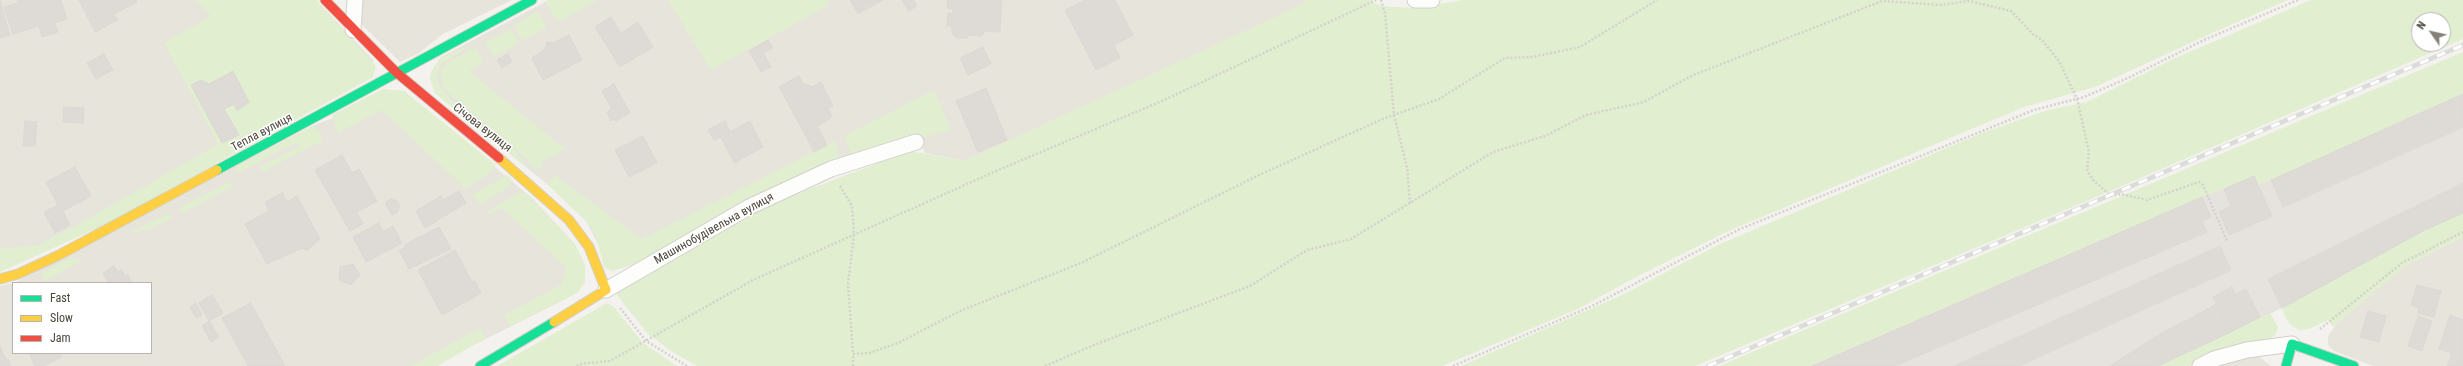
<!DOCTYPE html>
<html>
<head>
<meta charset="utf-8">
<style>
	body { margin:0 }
	#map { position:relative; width:2463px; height:366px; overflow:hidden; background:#f4f2ee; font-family:"Roboto Condensed",sans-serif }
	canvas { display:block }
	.legend { position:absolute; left:12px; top:282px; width:140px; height:72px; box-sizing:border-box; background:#fff; border:1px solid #b7b4b0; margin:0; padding:5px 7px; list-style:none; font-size:12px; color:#4b4439 }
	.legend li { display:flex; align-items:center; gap:8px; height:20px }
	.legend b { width:20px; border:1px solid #b7b4b0 }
	.north { position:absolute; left:2411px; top:12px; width:40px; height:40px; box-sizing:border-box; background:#fff; border:1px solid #b7b4b0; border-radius:50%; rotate:304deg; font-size:11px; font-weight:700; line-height:16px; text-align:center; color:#4b4439 }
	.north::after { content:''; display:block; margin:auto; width:14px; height:18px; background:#868178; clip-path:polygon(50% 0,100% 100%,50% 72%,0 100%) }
</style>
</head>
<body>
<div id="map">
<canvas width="2463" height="366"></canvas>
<ul class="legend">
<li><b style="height:5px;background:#16e098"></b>Fast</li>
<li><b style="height:5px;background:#ffcf43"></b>Slow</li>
<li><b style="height:5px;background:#f24e42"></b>Jam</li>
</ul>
<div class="north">N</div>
</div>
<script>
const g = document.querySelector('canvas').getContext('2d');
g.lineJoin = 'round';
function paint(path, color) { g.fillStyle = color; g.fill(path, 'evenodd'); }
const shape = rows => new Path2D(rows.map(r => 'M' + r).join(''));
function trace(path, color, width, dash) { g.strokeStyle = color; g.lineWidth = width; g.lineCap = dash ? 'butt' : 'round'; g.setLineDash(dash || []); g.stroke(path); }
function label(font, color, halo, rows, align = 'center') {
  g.font = font + ' "Roboto Condensed",sans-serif'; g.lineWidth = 3; g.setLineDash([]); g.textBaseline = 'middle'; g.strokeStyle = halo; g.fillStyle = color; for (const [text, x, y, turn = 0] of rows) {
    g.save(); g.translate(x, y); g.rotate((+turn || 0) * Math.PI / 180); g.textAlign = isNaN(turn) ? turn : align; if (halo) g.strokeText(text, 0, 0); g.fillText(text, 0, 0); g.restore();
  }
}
paint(shape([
	[0,0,316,0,374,61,0,272],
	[360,0,512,0,443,34,419,53,400,62,359,22],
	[549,0,1316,0,965,161,925,153,919,139,749,202,634,264,612,271,586,221,547,184,435,93,430,78,432,70,441,57],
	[404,91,533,199,575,244,585,282,577,293,466,349,437,366,0,366,0,286,13,283,13,353,151,353,151,283,14,283,312,126],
	[2463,237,2463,366,2373,366,2334,351,2328,345,2328,336,2338,322,2405,266],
	[2257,355,2271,366,2211,366]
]), '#e7e4dc');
paint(shape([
	[2463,94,2463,213,2282,308,2158,366,1810,366,2202,197]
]), '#e6e2de');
paint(shape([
	[196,0,316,0,376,66,373,77,109,223,0,272,0,249,37,245,79,224,218,144,164,43,211,16],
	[549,0,595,0,596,1,558,22,545,2],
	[668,0,827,0,829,5,711,70],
	[1304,0,1370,0,1380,6,1413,8,1464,0,2288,0,2212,33,2095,87,2024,107,1726,232,1634,278,1578,309,1442,366,697,366,671,351,648,334,617,295,615,289,763,207,909,151,965,161,1305,3],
	[2311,0,2463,0,2463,39,2108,192,1695,366,1461,366,1624,294,1718,245,1982,133,2048,110,2087,102,2173,59],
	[2419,20,2443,20,2443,44,2419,44],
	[538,11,547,28,522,41,514,25],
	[511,29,519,43,494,57,485,42],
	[471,45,441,64,438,70,438,83,451,100,515,150,528,169,435,93,430,78,432,70,441,57],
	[476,47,484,62,469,71,565,149,540,163,544,166,535,170,521,153,448,93,442,84,441,71,445,64],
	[2463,52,2463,94,2271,180,2258,185,2254,177,2202,197,1810,366,1719,366],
	[383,89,404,91,496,165,492,171,466,189,382,110,338,133,332,115],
	[934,90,951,130,853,157,844,136],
	[312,126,319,131,324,140,262,172,259,167,300,146,298,142,238,173,236,167],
	[835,141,841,162,749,202,634,264,612,271,604,267,596,236,586,221,547,184,555,175,642,239],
	[507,175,513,181,507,188,480,204,472,195],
	[229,182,232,187,182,213,179,208],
	[518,193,526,193,575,244,585,265,585,282,577,293,511,326,504,315,562,284,566,268,502,208,487,215,486,213],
	[169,213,172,218,146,231,144,228,134,234,132,231],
	[2463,213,2463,237,2405,266,2333,327,2328,320,2309,329,2299,330,2291,325,2286,319,2282,308,2423,231],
	[72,257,73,260,78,258,80,262,44,281,41,273],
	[607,303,614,307,643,343,677,366,497,366],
	[2270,313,2278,327,2276,334,2269,340,2211,355,2189,366,2158,366],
	[480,328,486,338,437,366,410,366]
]), '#e1eecf');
const building = shape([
	[0,0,10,35,0,38,0,0],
	[17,0,61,0,67,19,55,23,58,32,42,37,39,26,13,34,4,7,18,3,17,0],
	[79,0,136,0,137,2,114,14,118,20,95,32,79,0],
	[850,0,883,0,858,14,850,0],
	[902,0,913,0,917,6,908,11,902,0],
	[948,0,1002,0,1000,32,985,31,982,36,970,35,967,38,957,38,952,34,952,26,947,26,948,13,953,14,953,9,947,8,948,0],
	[1085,0,1115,0,1133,35,1114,45,1120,58,1096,70,1065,10,1085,0],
	[611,17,621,33,638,22,653,47,620,67,595,27,611,17],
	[569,35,582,60,543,80,532,58,545,49,547,42,553,43,569,35],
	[768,40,773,48,763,53,771,67,761,72,749,51,768,40],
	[983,47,991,64,968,75,960,58,983,47],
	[104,54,113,70,96,79,87,63,104,54],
	[508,54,512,62,502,68,497,60,508,54],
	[233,71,249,102,237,111,234,104,224,109,239,135,222,143,191,85,201,80,209,84,233,71],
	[799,76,802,83,812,87,821,82,833,106,828,108,832,116,829,119,805,134,779,87,799,76],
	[614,84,630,113,616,121,614,119,611,121,607,112,612,109,602,91,614,84],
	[986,88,1007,140,978,152,956,101,986,88],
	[2463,94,2463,127,2283,207,2271,180,2463,94],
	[64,107,84,108,83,123,63,122,64,107],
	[25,121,37,122,35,146,23,146,25,121],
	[725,121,730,132,750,121,763,147,734,163,721,137,714,140,708,130,725,121],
	[818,128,827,145,814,152,805,134,818,128],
	[643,136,657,163,629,177,615,150,643,136],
	[342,155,352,173,359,169,377,201,357,212,363,224,350,231,315,170,342,155],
	[75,167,91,196,63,211,70,225,55,233,44,212,58,205,46,182,75,167],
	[2254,176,2272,216,2229,235,2219,212,2231,206,2224,189,2254,176],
	[2463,183,2463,213,2423,231,2282,308,2268,279,2463,183],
	[459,191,466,203,425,228,416,211,441,196,443,200,459,191],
	[282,193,287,202,297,196,320,239,307,250,302,248,267,264,245,224,269,211,265,202,282,193],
	[2202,197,2211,217,2202,221,2207,232,1895,366,1812,366,2202,197],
	[391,199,397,201,400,206,397,212,392,215,385,203,391,199],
	[379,223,383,232,393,226,402,243,366,262,353,237,379,223],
	[439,227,451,249,409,269,399,250,406,247,404,245,439,227],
	[2220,246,2231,270,2019,366,1954,366,2220,246],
	[455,250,472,282,475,281,481,293,442,315,418,270,455,250],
	[353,264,360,275,351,285,339,280,340,267,353,264],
	[114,266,118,272,122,270,125,276,127,274,132,283,109,283,103,273,114,266],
	[2417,285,2441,291,2434,317,2418,313,2419,308,2411,305,2417,285],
	[2232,287,2235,295,2246,289,2260,317,2231,332,2213,297,2232,287],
	[212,295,223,313,209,321,199,303,212,295],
	[196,303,202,315,196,318,190,307,196,303],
	[251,303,285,366,248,366,222,318,251,303],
	[2217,304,2231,332,2158,366,2110,366,2155,337,2217,304],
	[2368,311,2386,316,2379,342,2360,337,2368,311],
	[2450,315,2463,320,2463,366,2447,366,2452,353,2439,349,2450,315],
	[2418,316,2432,321,2422,351,2408,346,2418,316],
	[209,321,219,337,211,342,202,326,209,321],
	[0,346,6,360,8,359,11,366,0,366,0,346],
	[29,353,60,353,62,357,43,366,35,366,29,353]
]);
paint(building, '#dedbd6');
trace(building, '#dcd9d4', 1);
const lane = shape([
	[1415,0,1432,0],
	[353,30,355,0],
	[606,290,749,207,831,169,916,142],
	[2200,366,2214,359,2247,350,2292,344]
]);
const fast = shape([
	[217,170,532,0],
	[480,366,554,322],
	[2286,366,2292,344,2354,366]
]);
const slow = shape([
	[499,158,569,220,589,247,606,290,554,322],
	[0,279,18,274,59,255,217,170]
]);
const jam = shape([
	[325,0,397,73,499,158]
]);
trace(lane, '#d2d0cb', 17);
trace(fast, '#d3cfc5', 11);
trace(slow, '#d3cfc5', 11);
trace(jam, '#d3cfc5', 11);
trace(shape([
	[1381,0,1385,13,1394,115,1407,167,1410,203],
	[840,186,852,206,854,234,848,284,853,354],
	[620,308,646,341,687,366],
	[2320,329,2402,263,2463,232],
	[577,366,579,364,610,361,753,280,996,171,1162,101,1376,0],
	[853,366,853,354,869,353,898,343,960,311,1081,263,1259,175,1385,118,1439,99,1505,58,1532,57,1580,47,1657,0],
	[1045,366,1094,345,1250,286,1307,250,1351,239,1493,152,1545,136,1586,115,1644,102,1691,76,1882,1,1941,5,1969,1,2011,11,2033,34,2042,40,2059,61,2077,99,2089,152,2087,169,2092,179,2111,196,2121,194,2147,200,2199,182,2203,185,2227,241],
	[1453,366,1592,306,1740,229,2034,110,2084,97,2128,78,2204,40,2298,0]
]), '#d3d2cc', 2.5, [2, 2]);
trace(lane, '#fdfdfc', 15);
trace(fast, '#16e098', 9);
trace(slow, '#ffcf43', 9);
trace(jam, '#f24e42', 9);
const rail = shape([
	[1708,366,2463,45]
]);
trace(rail, '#dbdbda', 4.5);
trace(rail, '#fff', 3, [9]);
label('12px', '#4b4439', '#fff', [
	["Січова вулиця",482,128,38],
	["Тепла вулиця",262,133,-28],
	["Машинобудівельна вулиця",714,229,-29]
]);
</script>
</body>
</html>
